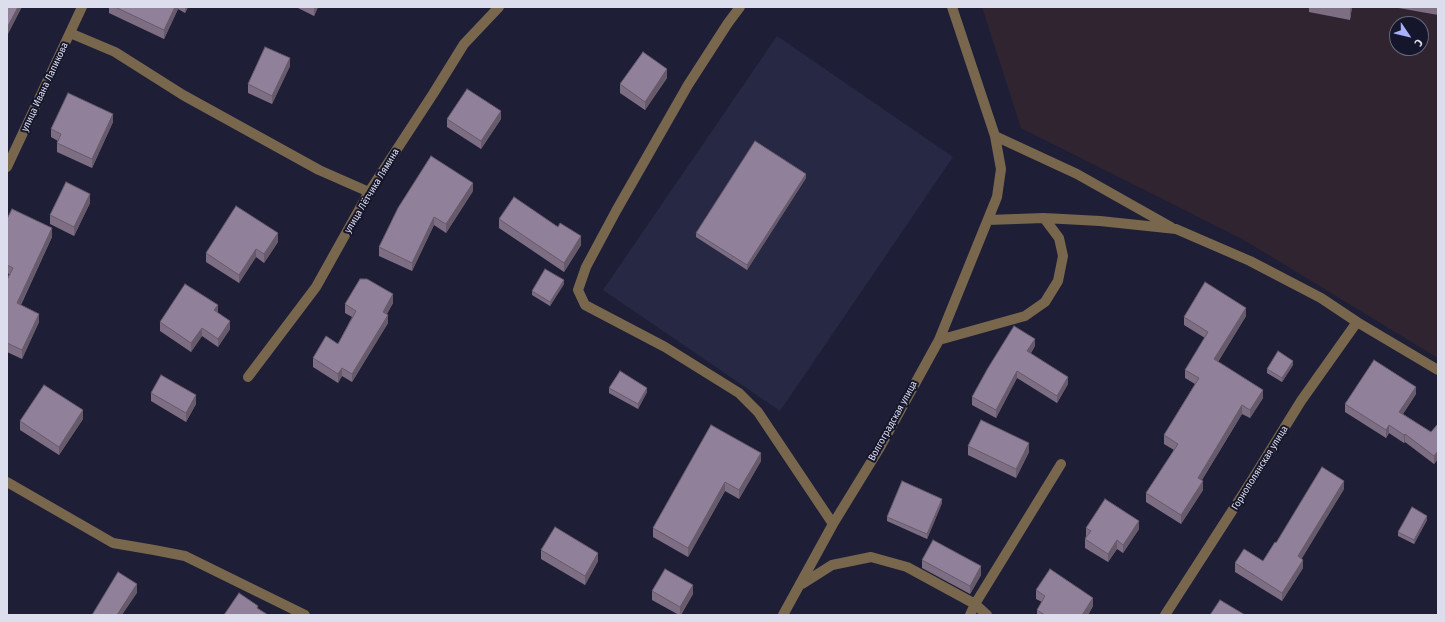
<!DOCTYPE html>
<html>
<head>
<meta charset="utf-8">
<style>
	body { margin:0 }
	#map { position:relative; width:1445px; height:622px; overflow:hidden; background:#1e1f36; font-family:"Fira Sans Condensed",sans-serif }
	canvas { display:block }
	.frame { position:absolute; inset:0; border:8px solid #dcdeed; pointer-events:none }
	.north { position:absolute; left:1389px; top:16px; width:40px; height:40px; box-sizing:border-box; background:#15162c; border:1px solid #656679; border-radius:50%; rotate:125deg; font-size:11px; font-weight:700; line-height:16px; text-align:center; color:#dcdeed }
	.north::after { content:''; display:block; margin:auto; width:14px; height:18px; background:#a8b0fc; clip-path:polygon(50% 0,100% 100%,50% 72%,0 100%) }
</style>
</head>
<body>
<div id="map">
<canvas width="1445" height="622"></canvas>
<div class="frame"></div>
<div class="north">С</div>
</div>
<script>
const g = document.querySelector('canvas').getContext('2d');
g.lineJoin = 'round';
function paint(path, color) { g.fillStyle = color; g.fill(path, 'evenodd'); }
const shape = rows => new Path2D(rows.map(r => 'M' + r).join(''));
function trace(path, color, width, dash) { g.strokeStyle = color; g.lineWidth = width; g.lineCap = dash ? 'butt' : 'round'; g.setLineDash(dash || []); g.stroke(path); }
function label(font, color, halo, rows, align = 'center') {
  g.font = font + ' "Fira Sans Condensed",sans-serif'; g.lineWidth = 4; g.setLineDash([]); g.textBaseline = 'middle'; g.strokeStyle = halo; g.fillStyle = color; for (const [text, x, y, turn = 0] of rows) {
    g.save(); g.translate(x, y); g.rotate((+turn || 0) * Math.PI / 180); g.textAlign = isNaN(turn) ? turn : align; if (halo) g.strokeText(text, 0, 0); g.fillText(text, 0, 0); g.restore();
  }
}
paint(shape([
	[777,36,953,157,780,411,603,290]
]), '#262844');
paint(shape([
	[982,7,1438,7,1438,358,1244,240,1021,128],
	[1397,24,1421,24,1421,48,1397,48]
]), '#312431');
trace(shape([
	[740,7,728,23,688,85,616,211,586,267,578,290,585,305,665,347,739,393,758,412,833,524],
	[70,33,115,52,183,95,319,170,369,192],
	[995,136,1077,174,1171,227],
	[7,167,82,7],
	[988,220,1044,218,1100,221,1176,229,1250,261,1321,298,1357,322,1438,370],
	[939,340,1025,316,1045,302,1058,281,1063,256,1059,238,1044,218],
	[248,377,316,287,369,192,433,94,464,44,499,7],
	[7,482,113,543,154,550,185,556,305,615],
	[802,584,832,565,871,557,907,567,975,604,970,615],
	[783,615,833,524,879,449,939,340,997,197,1001,169,995,136,952,7],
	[987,615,975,604,1061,464],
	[1165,615,1252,480,1301,401,1357,322]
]), '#79674d', 10);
paint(shape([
	[109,7,188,7,185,13,178,9,164,39,109,13],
	[298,7,318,7,314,16,298,8],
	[1309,7,1352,7,1350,20,1309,12],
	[1393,7,1438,7,1438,15],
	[290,66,272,104,248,93,248,84],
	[667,78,645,110,620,93,620,84],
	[447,119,501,119,481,149,447,127],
	[113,122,92,168,57,152,57,143,58,141,51,137,51,129],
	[806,178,747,270,696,237,696,233],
	[473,191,446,233,434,225,412,271,379,256,379,247],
	[90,203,74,236,50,224,50,215],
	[7,219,52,237,21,305,39,322,22,359,7,352,7,280,9,274,7,273],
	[499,219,581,245,564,272,499,228],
	[278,242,264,263,256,257,239,283,206,262,206,253],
	[564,284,550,306,532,295,532,291],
	[393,303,387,314,388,323,352,382,342,376,338,383,313,367,313,358,338,344,352,317,345,313,345,304],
	[218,313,230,329,218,347,202,336,191,352,160,331,160,322],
	[1246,316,1218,362,1263,398,1250,418,1242,414,1202,480,1203,490,1181,524,1146,502,1146,493,1174,450,1164,444,1164,435,1195,384,1185,378,1185,370,1205,338,1184,325,1184,317],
	[1035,346,1031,353,1068,384,1057,403,1017,378,996,418,972,405,972,397],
	[1293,365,1282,382,1267,373,1267,369],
	[609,388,647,392,638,409,609,393],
	[151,393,196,404,186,422,151,401],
	[1416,394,1403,414,1431,432,1438,426,1438,459,1434,464,1405,442,1404,443,1389,433,1386,438,1345,412,1345,404],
	[83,419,59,455,20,430,20,421],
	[711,425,761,461,739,499,725,491,688,557,653,537,653,528],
	[968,446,1029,452,1016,478,968,455],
	[1344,489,1301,559,1303,568,1282,601,1235,572,1235,563,1263,561,1276,543],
	[942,503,927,539,887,521,887,517],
	[1427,520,1414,544,1398,536,1398,532],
	[1086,528,1139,529,1123,553,1117,549,1108,562,1085,548,1085,539,1086,536],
	[541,550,598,561,585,585,541,559],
	[922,560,981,575,970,594,922,568],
	[1036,590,1093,606,1088,615,1037,615,1037,610,1042,602,1036,599],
	[652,591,693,594,681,615,679,615,652,600]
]), '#7d6e84');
paint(shape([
	[18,7,22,7,7,36,7,28],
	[175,7,178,7,178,9,164,39,164,30],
	[185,7,188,7,185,13],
	[314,7,318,7,314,16],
	[1350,7,1352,7,1350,20],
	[290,58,290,66,272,104,272,96],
	[667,69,667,78,645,110,645,102],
	[501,111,501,119,481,149,481,141],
	[113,114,113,122,92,168,92,159],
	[806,174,806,178,747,270,747,265],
	[473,183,473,191,446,233,446,224],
	[90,194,90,203,74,236,74,227],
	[434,217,434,225,412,271,412,263],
	[52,228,52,237,17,312,17,303],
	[278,233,278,242,264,263,264,254],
	[581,236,581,245,564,272,564,263],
	[256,249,256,257,239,283,239,275],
	[564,280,564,284,550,306,550,302],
	[393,294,393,303,383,320,383,312],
	[218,305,218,314,214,310],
	[1246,308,1246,316,1214,368,1214,359],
	[39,314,39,322,22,359,22,350],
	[388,315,388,323,352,382,352,374],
	[230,321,230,329,218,347,218,339],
	[202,328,202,336,191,352,191,343],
	[1035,339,1035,346,1027,359,1027,351],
	[1293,361,1293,365,1282,382,1282,378],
	[342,368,342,376,338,383,338,374],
	[1017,371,1017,378,996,418,996,410],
	[1068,377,1068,384,1057,403,1057,396],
	[1416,387,1416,394,1399,420,1399,412],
	[647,388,647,392,638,409,638,404],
	[1263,390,1263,398,1250,418,1250,410],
	[196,395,196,404,186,422,186,413],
	[1242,405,1242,414,1198,486,1198,478],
	[83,410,83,419,59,455,59,447],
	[1389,425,1389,433,1386,438,1386,430],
	[1405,434,1405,442,1404,443,1404,435],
	[1029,443,1029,452,1016,478,1016,469],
	[1438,451,1438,459,1434,464,1434,456],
	[761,453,761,461,739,499,739,490],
	[1203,481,1203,490,1181,524,1181,515],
	[1344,481,1344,489,1298,565,1298,556],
	[725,482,725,491,688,557,688,548],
	[942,499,942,503,927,539,927,534],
	[1427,516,1427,520,1414,544,1414,540],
	[1139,521,1139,529,1123,553,1123,545],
	[1117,540,1117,549,1108,562,1108,554],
	[598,553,598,561,585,585,585,576],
	[1303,560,1303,568,1282,601,1282,593],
	[981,566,981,575,970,594,970,586],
	[137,584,137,593,122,615,117,615],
	[693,585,693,594,680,615,680,607],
	[1093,598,1093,606,1088,615,1082,615]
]), '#665a6b');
const building = shape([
	[7,7,18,7,7,28,7,7],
	[115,7,175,7,164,30,115,7],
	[265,47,290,58,272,96,248,84,265,47],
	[643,52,667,69,645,102,620,84,643,52],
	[467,89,501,111,481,141,447,119,467,89],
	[68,93,113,114,92,159,57,143,61,134,51,129,68,93],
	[755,141,806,174,747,265,696,233,755,141],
	[431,156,473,183,446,224,434,217,412,263,379,247,398,208,431,156],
	[66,182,90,194,74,227,50,215,66,182],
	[514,197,558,227,560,223,581,236,564,263,499,219,514,197],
	[236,206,278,233,264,254,256,249,239,275,206,253,236,206],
	[12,209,52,228,17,303,39,314,22,350,7,343,7,280,13,268,7,265,7,219,12,209],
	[545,269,564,280,550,302,532,291,545,269],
	[360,279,367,279,393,294,383,312,388,315,352,374,342,368,338,374,313,358,326,336,338,344,356,311,345,304,360,279],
	[1205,282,1246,308,1214,359,1263,390,1250,410,1242,405,1198,478,1203,481,1181,515,1146,493,1178,444,1164,435,1199,378,1185,370,1208,332,1184,317,1205,282],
	[185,284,218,305,214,310,230,321,218,339,202,328,191,343,160,322,185,284],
	[1014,326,1035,339,1027,351,1068,377,1057,396,1017,371,996,410,972,397,988,368,1014,326],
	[1278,351,1293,361,1282,378,1267,369,1278,351],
	[1374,360,1416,387,1399,412,1431,432,1437,425,1438,426,1438,451,1434,456,1405,434,1404,435,1389,425,1386,430,1345,404,1374,360],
	[620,371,647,388,638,404,609,388,620,371],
	[161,375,196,395,186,413,151,393,161,375],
	[44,385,83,410,59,447,20,421,44,385],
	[981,420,1029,443,1016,469,968,446,981,420],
	[711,425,761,453,739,490,725,482,688,548,653,528,711,425],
	[1322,467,1344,481,1298,556,1303,560,1282,593,1235,563,1244,549,1263,561,1275,542,1276,543,1322,467],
	[902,481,942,499,927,534,887,517,902,481],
	[1105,499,1139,521,1123,545,1117,540,1108,554,1085,539,1091,531,1086,528,1105,499],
	[1412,507,1427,516,1414,540,1398,532,1412,507],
	[555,527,598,553,585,576,541,550,555,527],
	[933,540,981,566,970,586,922,560,933,540],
	[665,569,693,585,680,607,652,591,665,569],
	[1050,569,1093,598,1082,615,1045,615,1037,610,1045,596,1036,590,1050,569],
	[118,572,137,584,117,615,92,615,118,572],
	[239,593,258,606,257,608,268,615,224,615,239,593],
	[1220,600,1245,615,1210,615,1220,600]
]);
paint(building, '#918099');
trace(building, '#665a6b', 1);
label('10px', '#dcdeed', '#15162c', [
	["улица Ивана Лапикова",45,87,-65],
	["улица Лётчика Лямина",372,191,-59],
	["Волгоградская улица",893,421,-61],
	["Горнополянская улица",1260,468,-58]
]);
</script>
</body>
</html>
